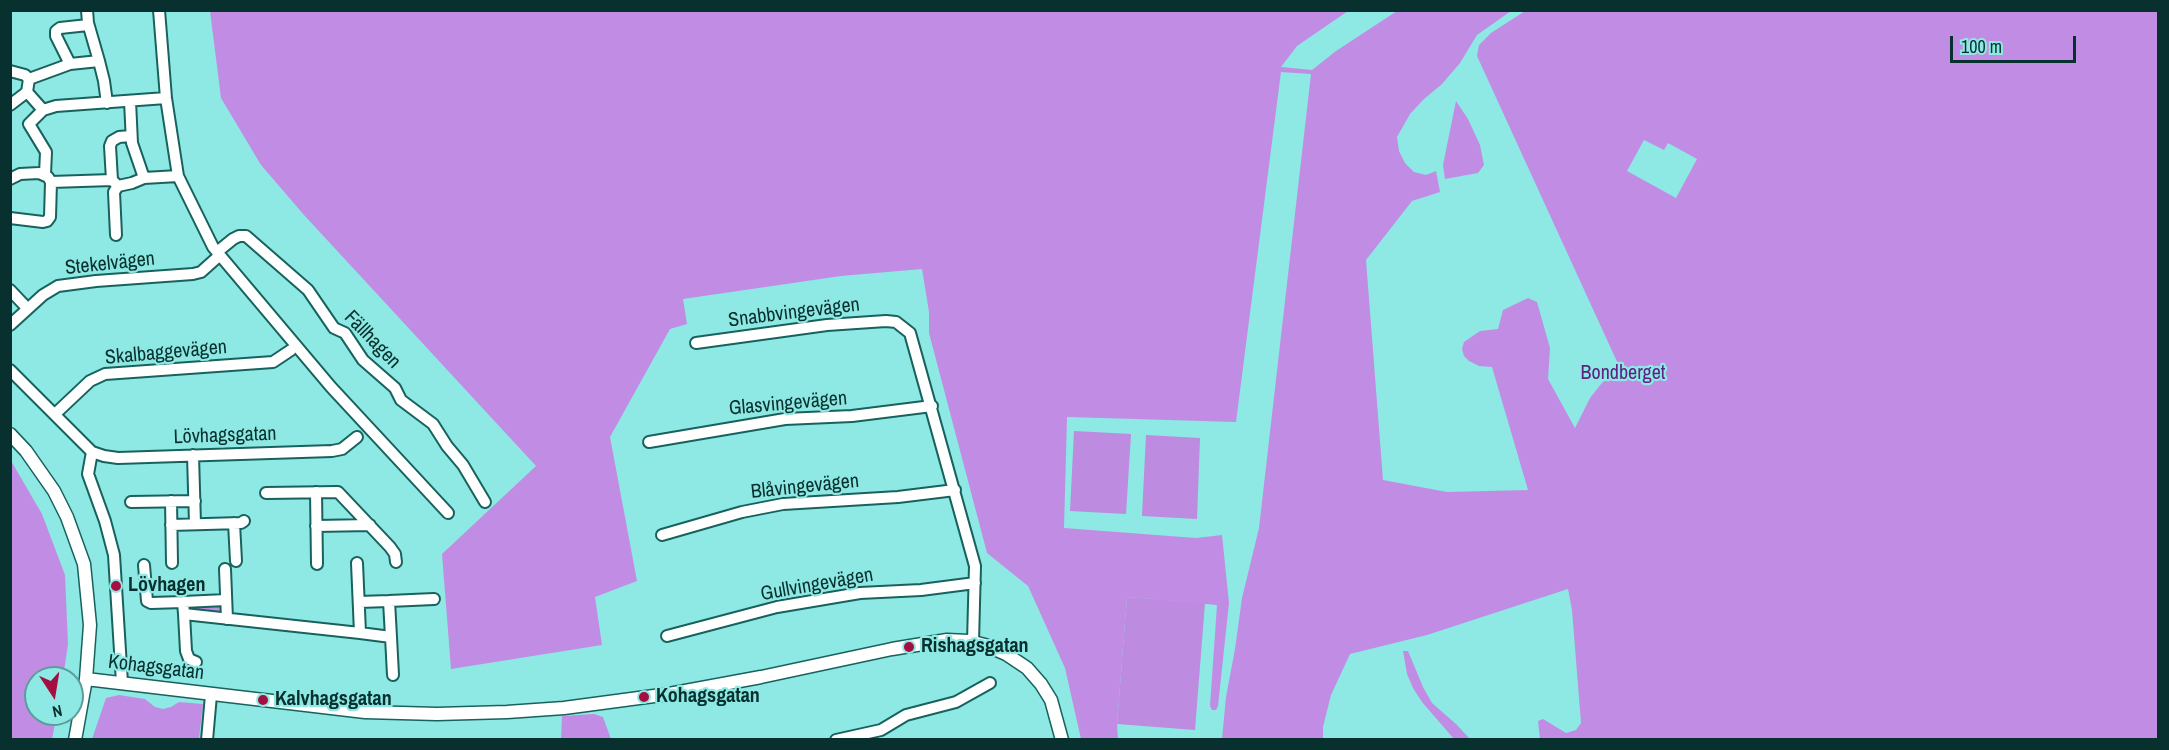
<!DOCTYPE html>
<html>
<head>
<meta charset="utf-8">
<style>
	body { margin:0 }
	#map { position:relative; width:2169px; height:750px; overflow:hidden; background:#8ee8e3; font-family:"Archivo Narrow",sans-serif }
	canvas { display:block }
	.frame { position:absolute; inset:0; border:12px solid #07302e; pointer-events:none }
	.north { position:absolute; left:24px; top:666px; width:60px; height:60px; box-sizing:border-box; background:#8ee8e3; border:2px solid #589e9b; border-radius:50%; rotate:168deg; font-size:16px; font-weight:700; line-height:24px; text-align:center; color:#07302e }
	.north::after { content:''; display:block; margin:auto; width:21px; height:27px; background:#a60d41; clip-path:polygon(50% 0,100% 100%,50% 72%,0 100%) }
	.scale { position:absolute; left:1950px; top:36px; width:126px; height:27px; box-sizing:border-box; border:3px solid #07302e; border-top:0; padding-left:8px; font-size:18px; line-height:21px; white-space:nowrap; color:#07302e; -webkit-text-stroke:4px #8ee8e3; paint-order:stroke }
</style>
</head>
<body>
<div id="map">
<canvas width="2169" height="750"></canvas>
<div class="frame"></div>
<div class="north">N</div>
<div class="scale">100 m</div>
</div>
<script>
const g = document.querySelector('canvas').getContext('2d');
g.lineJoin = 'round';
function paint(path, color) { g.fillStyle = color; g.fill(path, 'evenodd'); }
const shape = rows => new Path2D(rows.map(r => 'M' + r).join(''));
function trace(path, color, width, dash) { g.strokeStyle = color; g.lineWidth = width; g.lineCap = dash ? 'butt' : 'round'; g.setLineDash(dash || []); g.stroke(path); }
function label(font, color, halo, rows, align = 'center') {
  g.font = font + ' "Archivo Narrow",sans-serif'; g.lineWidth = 4.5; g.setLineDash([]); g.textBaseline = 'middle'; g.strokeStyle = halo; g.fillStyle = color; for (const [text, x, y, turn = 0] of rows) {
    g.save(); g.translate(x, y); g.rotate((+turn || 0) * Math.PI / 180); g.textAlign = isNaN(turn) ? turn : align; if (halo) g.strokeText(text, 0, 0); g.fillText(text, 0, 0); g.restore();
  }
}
paint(shape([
	[1074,431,1131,434,1126,514,1070,511],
	[1146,435,1200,438,1197,519,1142,516],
	[1127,597,1205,603,1195,730,1117,724],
	[223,604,222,615,188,612,186,606]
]), '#bd8bdf');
paint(shape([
	[759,11,1348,11,1297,46,1281,67,1312,70,1336,51,1397,11,1511,11,1477,35,1460,63,1442,84,1424,99,1410,114,1397,137,1399,151,1405,163,1414,172,1426,175,1436,171,1440,192,1412,201,1366,260,1383,480,1447,492,1528,490,1492,367,1479,366,1469,361,1464,356,1462,349,1464,342,1480,331,1498,329,1503,310,1528,298,1537,302,1550,348,1548,379,1575,428,1590,398,1601,384,1619,366,1477,56,1479,45,1491,33,1525,11,2158,11,2158,739,1540,739,1538,721,1543,719,1566,733,1576,730,1581,723,1572,610,1568,589,1427,635,1350,654,1331,695,1323,727,1323,739,1222,739,1226,697,1235,649,1242,598,1259,528,1311,74,1281,72,1236,422,1067,417,1064,528,1196,538,1222,535,1229,603,1218,706,1216,710,1212,710,1210,706,1217,605,1127,597,1117,724,1118,739,1081,739,1065,668,1028,586,987,553,929,333,929,312,922,269,841,276,683,299,687,324,670,329,610,437,637,581,595,597,602,645,451,669,442,554,536,466,304,215,261,165,221,98,210,11],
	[1644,140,1664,150,1668,143,1697,159,1676,198,1627,171],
	[1456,101,1468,119,1480,145,1484,165,1478,173,1445,179,1443,165],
	[10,459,42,514,65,575,68,644,63,678,36,678,36,714,57,714,52,739,11,739],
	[1403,651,1408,651,1423,687,1432,703,1456,724,1470,739,1454,739,1422,702,1413,688,1407,674],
	[119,695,145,699,155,707,163,709,171,707,179,702,203,704,199,739,92,739,106,698],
	[594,714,603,717,611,739,561,739,562,716]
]), '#c18de4');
const minor = shape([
	[159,10,166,98,178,176,213,247,331,387,448,513],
	[99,61,104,81,107,103],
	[70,64,56,36,56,31,60,28,88,25],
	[10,71,25,75,29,79,27,92,10,105],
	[29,79,70,64,99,61,88,23,87,10],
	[27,92,43,110,56,106,166,98],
	[130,101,132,143,144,178,178,176],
	[43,110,29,124,46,152,45,174],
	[130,136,119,137,112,141,110,146,112,180,118,186,132,183,144,178],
	[10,179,20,174,39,173,48,177,51,182,50,217,47,221,43,222,10,218],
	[51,182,112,180],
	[116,235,114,192,118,186],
	[217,252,233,239,239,236,246,236,308,290,334,328,345,333,363,360,395,388,401,400,433,424,447,446,463,465,485,502],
	[10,290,27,308],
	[10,325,43,295,58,286,96,281,193,274,201,272,220,255],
	[696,343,827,325,886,321,896,322,910,333,975,566,973,642],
	[10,370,92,452,104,456,118,458,332,451,342,449,357,437],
	[55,414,90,381,105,374,273,362,291,350],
	[649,442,785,419,852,416,932,406],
	[92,452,88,474,105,521,114,555,122,683],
	[193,455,195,524],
	[316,492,317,564],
	[266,493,338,492,390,547,395,554,396,562],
	[171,501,172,563],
	[131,502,195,501],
	[234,523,236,561],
	[171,525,241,523,244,521],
	[316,526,370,525],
	[662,535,742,512,783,504,898,497,955,490],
	[357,563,360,633,391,637,389,601,359,602],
	[144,565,147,601,151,603,183,602],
	[225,569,227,619],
	[226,600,183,602,184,614,360,633],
	[389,601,434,599],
	[184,614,186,651,189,659,196,662],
	[667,636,777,607,860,593,921,590,975,583],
	[391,637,393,675],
	[207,740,211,695],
	[836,740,881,730,906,715,956,702,990,683]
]);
const tertiary = shape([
	[10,434,26,451,54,491,67,517,84,564,90,625,86,679,75,740],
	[86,679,365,712,437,714,507,712,564,708,669,694,761,677,892,649,947,640,969,641,985,645,1006,654,1027,668,1041,684,1051,700,1062,740]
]);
trace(minor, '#18625e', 14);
trace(tertiary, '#18625e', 15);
trace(minor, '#fff', 10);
trace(tertiary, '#fff', 12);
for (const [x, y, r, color] of [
	[116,586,6,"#a60d41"],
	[909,647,6,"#a60d41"],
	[644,697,6,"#a60d41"],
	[263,700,6,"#a60d41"]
]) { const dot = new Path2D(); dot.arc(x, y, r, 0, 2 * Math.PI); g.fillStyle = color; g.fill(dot); trace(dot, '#8ee8e3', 2); }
label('20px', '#07302e', '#8ee8e3', [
	["Stekelvägen",110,264,-6],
	["Snabbvingevägen",794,313,-7],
	["Fällhagen",372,340,46],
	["Skalbaggevägen",166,353,-5],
	["Glasvingevägen",788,404,-5],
	["Lövhagsgatan",225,436,-2],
	["Blåvingevägen",805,487,-6],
	["Gullvingevägen",817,585,-10],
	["Kohagsgatan",156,668,7]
]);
label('20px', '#611f84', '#8ee8e3', [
	["Bondberget",1623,374]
]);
label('bold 20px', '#07302e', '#8ee8e3', [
	["Lövhagen",128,586],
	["Rishagsgatan",921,647],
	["Kohagsgatan",656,697],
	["Kalvhagsgatan",275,700]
], 'left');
</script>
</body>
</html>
